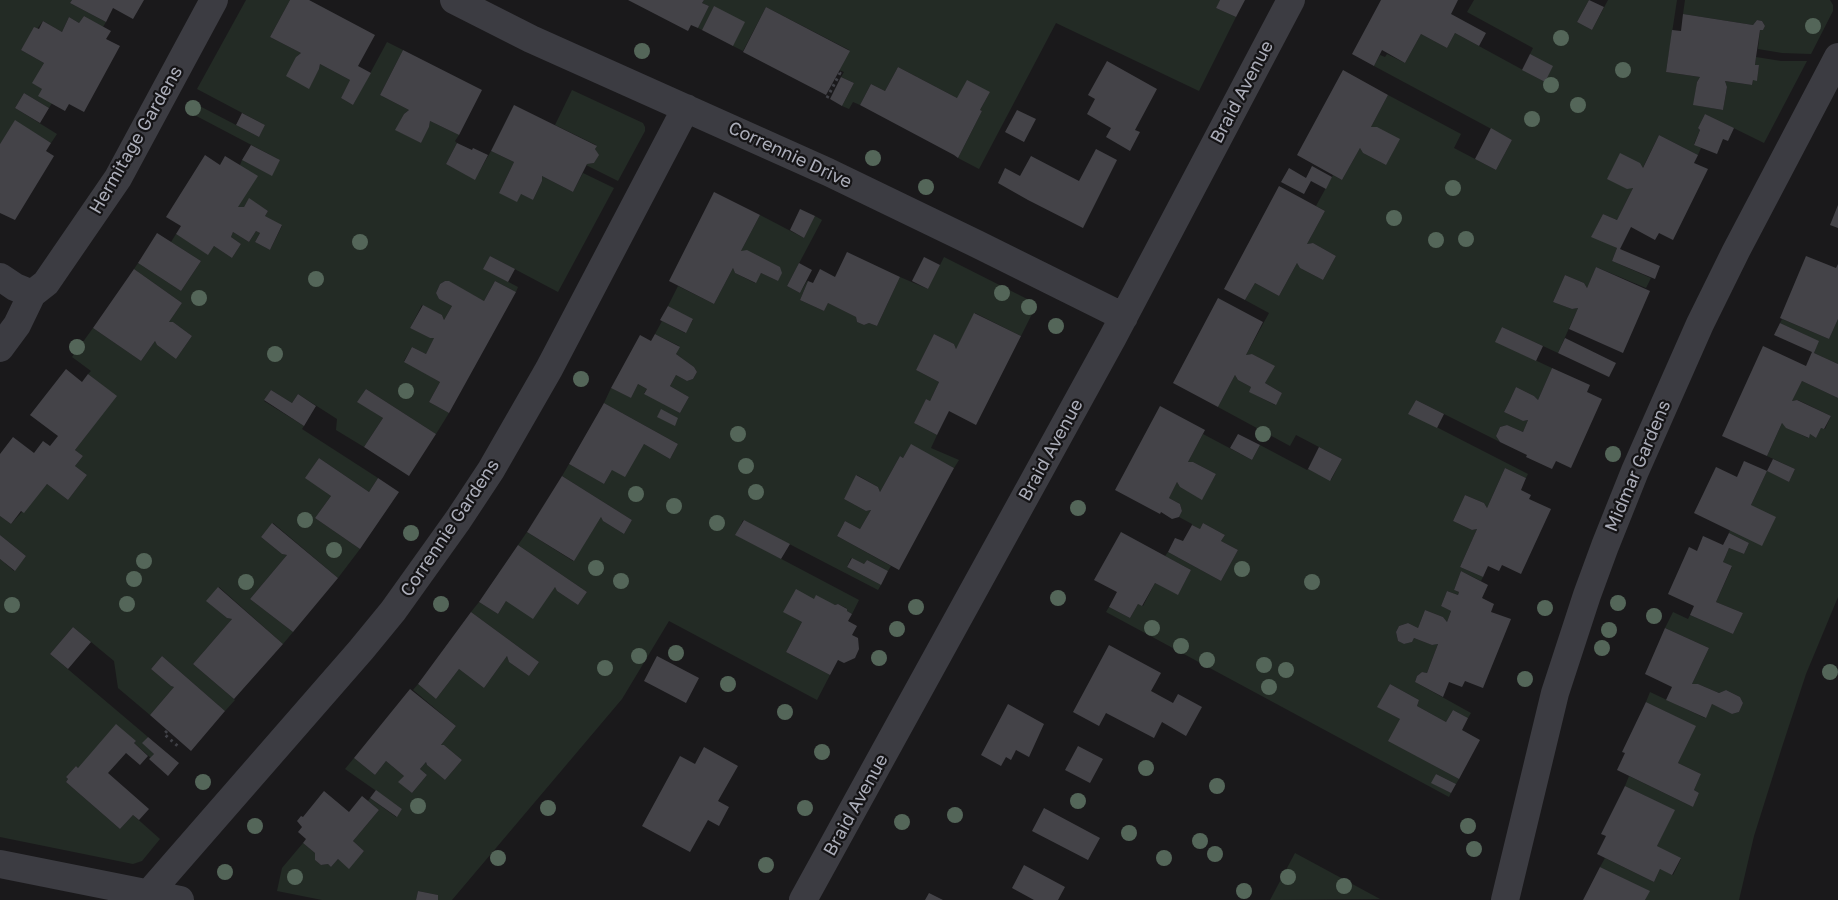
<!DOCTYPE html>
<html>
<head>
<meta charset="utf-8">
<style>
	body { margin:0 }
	canvas { display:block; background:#1a191b }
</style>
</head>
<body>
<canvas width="1838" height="900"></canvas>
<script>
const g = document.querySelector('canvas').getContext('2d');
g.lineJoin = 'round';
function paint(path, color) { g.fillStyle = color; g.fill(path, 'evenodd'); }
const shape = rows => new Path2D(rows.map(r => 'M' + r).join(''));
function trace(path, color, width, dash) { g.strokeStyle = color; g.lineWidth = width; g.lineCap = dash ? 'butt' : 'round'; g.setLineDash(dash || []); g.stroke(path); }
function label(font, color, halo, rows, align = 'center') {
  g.font = font + ' "Golos Text",sans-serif'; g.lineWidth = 4.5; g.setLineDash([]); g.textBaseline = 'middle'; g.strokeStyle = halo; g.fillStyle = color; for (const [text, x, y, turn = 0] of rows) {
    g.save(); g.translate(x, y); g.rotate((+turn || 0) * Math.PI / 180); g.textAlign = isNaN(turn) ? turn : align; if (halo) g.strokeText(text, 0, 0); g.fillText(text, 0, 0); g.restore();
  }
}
paint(shape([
	[0,0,72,0,70,3,106,22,103,27,84,16,79,23,69,17,62,32,43,21,21,50,44,63,33,83,42,89,52,103,49,108,24,93,15,108,57,134,51,143,15,121,0,144],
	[246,0,290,0,270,37,301,53,296,57,309,88,319,69,320,64,350,80,341,98,353,105,387,42,403,50,380,95,409,110,404,114,396,130,421,143,429,127,430,121,459,135,455,141,457,143,446,164,475,179,491,151,514,162,499,193,521,194,533,200,542,181,542,176,573,192,583,173,614,188,558,292,490,256,484,269,518,287,516,292,495,281,484,301,449,282,445,281,440,284,436,293,439,299,452,306,444,320,442,315,422,305,410,328,430,338,434,338,426,354,412,347,404,361,440,382,429,402,449,413,436,434,366,389,358,402,383,418,364,447,336,430,337,419,298,394,292,403,271,390,264,401,304,426,302,429,378,478,369,492,319,458,306,478,331,496,315,518,360,549,338,578,273,523,261,537,282,554,287,555,250,599,293,632,283,644,219,587,207,601,227,618,232,619,193,664,235,700,225,711,162,656,151,669,171,686,174,687,150,715,118,688,114,661,73,627,50,654,148,737,143,743,154,754,151,758,134,743,136,741,78,768,76,766,66,777,68,779,66,782,120,829,133,815,160,839,142,861,133,864,0,837,0,559,14,571,26,556,0,535,0,516,11,524,47,484,68,500,87,475,75,466,83,456,75,450,116,396,88,374,91,371,72,357,93,328,141,361,155,341,157,345,176,359,192,336,173,322,169,322,182,303,134,269,138,263,181,291,201,261,171,242,176,234,208,254,214,246,232,258,241,244,231,237,233,232,249,242,256,231,260,233,255,242,270,250,282,226,265,216,268,211,249,199,244,207,238,207,240,165,242,160,271,175,280,160,185,110,190,101,259,137,265,125,197,89],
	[704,0,1220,0,1216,8,1236,17,1199,91,1056,23,979,169,958,158,982,111,980,110,990,92,957,98,898,67,885,91,871,84,860,105,853,102,849,109,842,106,854,83,841,77,844,72,839,70,849,50,766,7,743,51,733,46,714,6,702,30,698,28,709,6,702,3],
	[1474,0,1589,0,1577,22,1592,30,1608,0,1677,0,1666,72,1700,77,1697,82,1694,105,1723,110,1727,87,1725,81,1752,85,1753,80,1757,80,1759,65,1755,65,1756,57,1781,61,1807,61,1764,143,1705,114,1698,128,1700,130,1694,144,1701,148,1698,155,1659,135,1617,220,1603,214,1592,236,1617,248,1612,261,1651,278,1646,288,1596,267,1587,288,1584,283,1565,275,1553,302,1572,309,1578,308,1558,353,1502,327,1496,342,1552,368,1538,400,1534,396,1516,387,1510,400,1504,412,1523,421,1528,420,1523,432,1507,425,1500,427,1496,436,1500,442,1416,400,1409,413,1528,474,1526,478,1505,468,1487,508,1484,503,1465,495,1453,521,1472,530,1477,529,1460,567,1483,577,1481,581,1461,571,1454,590,1459,592,1458,595,1447,591,1441,606,1451,611,1447,622,1443,617,1425,610,1418,628,1408,623,1399,626,1396,632,1398,641,1404,644,1412,642,1414,638,1432,645,1438,644,1427,673,1422,672,1417,676,1415,682,1471,713,1468,718,1453,710,1446,722,1417,706,1419,700,1390,684,1378,707,1400,719,1400,747,1459,779,1456,784,1436,774,1432,783,1451,793,1449,797,1106,612,1109,607,1130,618,1138,604,1143,606,1155,583,1178,594,1191,570,1165,556,1168,552,1221,581,1229,566,1238,550,1221,541,1225,535,1203,523,1200,529,1192,525,1192,524,1179,517,1182,511,1180,504,1169,498,1177,482,1180,487,1202,499,1216,474,1193,462,1188,462,1203,434,1252,460,1260,445,1307,470,1308,469,1331,480,1342,459,1296,435,1290,446,1218,407,1235,375,1238,380,1251,387,1250,392,1275,405,1282,393,1265,383,1274,366,1252,354,1246,355,1269,313,1245,300,1255,283,1279,296,1297,263,1300,268,1323,280,1336,256,1313,243,1307,244,1325,211,1316,206,1333,175,1342,180,1360,148,1363,153,1386,165,1371,127,1388,95,1461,134,1454,148,1496,170,1512,140,1374,66,1380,55,1385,57,1387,54,1405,63,1421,34,1447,48,1455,33,1545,82,1530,54,1533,48,1467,12],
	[1685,0,1830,0,1833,5,1833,11,1811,54,1782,53,1758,49,1760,30,1763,30,1765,26,1762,21,1757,20,1753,25,1683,14],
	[572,90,643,123,645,127,645,131,618,181,586,165,587,164,594,163,598,155,595,149,596,145,555,125],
	[760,215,804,238,815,216,822,220,787,286,800,293,807,281,808,281,800,300,824,311,828,303,856,317,857,322,864,325,869,323,877,326,900,277,928,289,944,257,1037,304,1021,336,975,313,956,349,954,344,934,334,916,370,939,382,930,401,926,399,914,423,937,435,931,448,959,460,954,468,911,445,903,458,900,456,880,492,878,487,857,475,844,499,866,511,871,510,860,529,845,521,837,536,891,566,888,571,867,560,864,564,851,558,847,567,881,585,878,590,743,520,736,535,859,600,852,614,847,611,846,608,838,604,835,605,814,599,784,612,802,622,786,652,830,675,817,700,669,621,622,699,452,900,438,900,438,895,418,891,416,900,322,900,277,891,282,868,303,843,315,853,315,860,321,865,328,864,331,867,338,859,349,868,364,851,353,841,379,810,368,801,370,798,396,817,402,809,345,769,354,758,375,775,386,761,404,776,399,782,412,793,427,775,420,769,426,762,427,765,445,780,462,760,444,745,441,745,456,726,413,690,418,684,436,699,459,669,484,688,507,656,509,662,529,676,539,662,471,612,479,602,498,614,506,601,555,587,557,591,578,605,587,592,518,545,527,532,573,561,601,517,603,521,624,534,632,520,562,476,569,464,604,484,612,470,644,444,670,459,678,444,604,403,611,388,631,398,638,384,647,389,644,393,680,413,689,397,670,386,676,375,687,381,693,379,697,372,694,367,676,354,679,346,655,334,662,321,685,333,693,320,668,306,678,286,714,304,733,268,735,273,755,283,761,273,778,281,741,251],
	[1782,319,1829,339,1838,319,1838,364,1814,353,1818,341,1780,323],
	[1802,381,1838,398,1838,597,1806,674,1782,747,1754,836,1739,900,1645,900,1649,891,1600,867,1605,858,1654,882,1660,869,1673,875,1681,859,1657,846,1674,810,1625,786,1629,776,1693,807,1699,793,1694,790,1701,774,1678,763,1695,726,1646,702,1650,692,1705,718,1712,704,1732,714,1739,712,1743,703,1740,697,1726,690,1719,693,1698,684,1692,684,1709,648,1665,628,1673,612,1688,619,1690,615,1733,634,1743,613,1716,602,1732,567,1723,562,1729,548,1744,554,1749,543,1729,533,1730,530,1751,505,1767,471,1789,482,1795,469,1767,456,1782,423,1787,428,1808,438,1810,434,1816,438,1821,428,1825,429,1831,416,1798,400,1792,401],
	[1295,853,1380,899,1270,900]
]), '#232b25');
paint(shape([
	[72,0,144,0,133,19,113,8,106,22,70,3],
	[290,0,309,0,375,35,358,66,371,73,353,105,341,98,350,80,320,64,319,69,309,89,286,76,296,57,301,53,270,37],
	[628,0,704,0,702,3,709,6,698,28,691,25,688,31],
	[1220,0,1245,0,1236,17,1216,8],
	[1381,0,1458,0,1451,14,1486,33,1479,46,1455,33,1447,48,1421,34,1405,63,1382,50,1374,66,1352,54],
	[1589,0,1604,7,1592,30,1577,22],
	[714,6,745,22,733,46,702,30],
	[766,7,850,51,826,95,743,52],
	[1683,14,1753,25,1757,20,1762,21,1765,26,1763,30,1760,30,1756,57,1755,65,1759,65,1757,81,1753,80,1752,85,1725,81,1727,87,1723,110,1693,105,1697,82,1700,77,1666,72,1672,30,1681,31],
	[84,16,111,31,106,39,120,46,84,112,69,104,65,111,38,96,42,89,32,83,44,63,21,50,34,27,39,29,43,21,62,32,69,17,79,23],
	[403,50,482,90,459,135,430,121,429,127,421,143,395,130,404,114,409,110,380,95],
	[1530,54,1553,66,1545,82,1522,70],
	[1107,61,1157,89,1135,130,1140,132,1130,151,1106,137,1111,128,1087,114,1095,99,1088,95],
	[898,67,957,98,967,80,990,92,980,110,982,111,958,158,954,155,860,105,871,84,885,91],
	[1343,70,1388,95,1371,127,1377,127,1400,139,1386,165,1363,153,1360,148,1342,180,1297,155],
	[841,77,854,83,842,106,830,99],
	[24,93,49,108,40,123,15,108],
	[514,105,597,146,595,149,599,155,594,163,587,164,573,192,542,176,542,181,533,200,521,194,517,202,499,193,514,162,491,151],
	[1017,110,1036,119,1024,142,1005,132],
	[242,113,265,125,259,137,236,125],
	[1705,114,1734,128,1728,141,1723,139,1717,154,1694,145,1700,130,1698,128],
	[15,120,51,143,46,151,54,156,15,220,0,213,0,144],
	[1491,128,1512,140,1496,170,1475,159],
	[1659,135,1698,155,1694,163,1708,169,1673,240,1659,233,1655,240,1631,227,1620,249,1660,266,1655,279,1612,261,1617,248,1591,237,1603,214,1617,220,1633,188,1627,189,1607,179,1620,153,1640,163,1643,168],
	[457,143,472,150,473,148,488,155,475,180,446,164],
	[251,145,280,160,272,176,242,160],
	[1096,149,1117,160,1083,228,1028,200,998,183,1005,168,1020,176,1031,156,1079,181],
	[205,155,220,165,225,156,258,176,238,207,244,207,249,198,268,211,265,216,282,225,270,250,255,242,260,233,256,231,249,242,233,232,231,237,241,244,232,258,214,246,208,255,176,234,181,226,166,217],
	[1312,166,1332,177,1326,189,1311,181,1304,194,1281,182,1289,168,1306,178],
	[1279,186,1325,211,1307,244,1313,243,1336,256,1323,280,1300,268,1297,263,1279,296,1255,283,1245,300,1224,289],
	[714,192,760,215,741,251,747,250,780,267,782,273,778,281,761,273,756,283,735,273,733,268,714,304,669,281],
	[1838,205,1838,228,1830,225],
	[800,209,815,216,804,238,790,230],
	[157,233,201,261,181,291,138,263],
	[847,252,900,277,877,326,869,323,864,325,857,322,856,317,828,303,824,311,800,300,808,281,813,283,820,269,835,277],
	[490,256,515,269,508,282,483,269],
	[1806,256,1836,268,1838,264,1838,319,1829,339,1780,318],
	[924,257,940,265,928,289,912,281],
	[799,263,812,270,800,293,787,286],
	[1596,267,1650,291,1623,353,1569,329,1578,308,1572,309,1553,302,1565,275,1584,283,1587,288],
	[134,269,182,303,169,322,173,322,192,336,176,359,157,345,155,341,141,361,93,328],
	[445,281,449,281,484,301,495,281,516,292,449,413,429,402,440,382,404,362,412,347,426,354,434,338,430,338,410,328,423,305,442,315,444,320,452,306,439,299,436,293,440,284],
	[1218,298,1263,322,1246,355,1252,354,1275,366,1265,383,1282,393,1276,405,1249,392,1251,387,1238,380,1235,375,1218,407,1173,383],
	[668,306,693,319,686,333,660,320],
	[974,313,1021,336,976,425,949,411,937,435,914,423,926,399,930,401,939,382,916,370,934,334,954,344,956,349],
	[1780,323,1819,341,1814,353,1838,364,1838,398,1802,381,1792,401,1797,400,1831,416,1824,429,1821,428,1816,438,1810,434,1809,438,1786,428,1782,423,1767,456,1722,436,1763,346,1806,366,1812,352,1774,335],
	[1502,327,1543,346,1536,361,1495,342],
	[655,334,680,347,676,354,694,367,697,372,693,379,687,381,676,375,670,386,689,397,680,413,644,394,647,389,638,384,631,398,611,388,640,335,651,341],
	[1565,338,1616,363,1609,377,1558,353],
	[1552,368,1590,385,1587,392,1602,399,1571,468,1556,461,1552,469,1526,457,1527,455,1500,442,1496,436,1500,427,1507,425,1523,432,1528,420,1523,421,1504,412,1510,400,1516,387,1534,396,1538,400],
	[66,369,82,382,88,374,117,396,75,450,83,456,75,466,87,475,68,500,47,484,24,513,21,511,11,524,0,516,0,454,13,437,34,453,43,441,50,446,58,436,30,415],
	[366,389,436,434,409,476,364,447,383,418,357,402],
	[271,390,292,403,298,394,316,406,304,426,264,400],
	[1416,400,1444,414,1437,428,1408,414],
	[604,403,678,444,670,459,644,444,625,477,612,470,604,484,569,464],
	[1160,406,1205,430,1188,462,1193,462,1216,474,1202,500,1180,487,1177,482,1169,498,1180,504,1182,511,1179,517,1172,519,1161,512,1160,514,1115,490],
	[661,409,678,418,675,426,657,417],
	[1238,434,1260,445,1252,460,1230,448],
	[911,444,954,468,899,570,837,536,845,521,860,529,871,510,866,511,844,499,856,475,878,487,880,492,900,456,903,458],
	[1319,447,1342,459,1330,481,1308,469],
	[319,458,369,492,378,478,399,492,360,549,315,518,331,496,305,478],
	[1773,459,1795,469,1789,482,1767,471],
	[1744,461,1767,471,1751,505,1776,517,1762,546,1694,513,1716,467,1737,477],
	[1505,468,1526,478,1521,490,1531,495,1529,499,1551,509,1521,574,1502,565,1499,571,1488,566,1483,577,1460,567,1477,529,1472,530,1453,521,1465,495,1484,503,1487,508],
	[562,476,632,520,624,534,603,521,601,517,574,561,527,532],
	[744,520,790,544,781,559,735,535],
	[272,523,338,578,293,632,250,599,287,555,282,554,261,537],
	[1203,523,1225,535,1221,541,1238,550,1221,581,1168,552,1175,538,1183,541,1192,525,1200,529],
	[1121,532,1191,570,1178,595,1155,583,1142,606,1138,604,1130,618,1109,607,1117,592,1094,580],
	[1729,533,1749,543,1744,554,1729,548,1723,562,1732,566,1716,602,1743,613,1733,634,1690,615,1694,606,1668,594,1689,547,1697,551,1703,536,1723,545],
	[0,535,26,556,15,571,0,559],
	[518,545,587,592,578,605,557,591,555,587,533,619,506,601,498,614,479,602],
	[852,558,864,564,867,560,888,571,881,585,847,567],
	[1461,571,1488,585,1482,598,1494,604,1491,612,1511,619,1483,688,1465,681,1462,687,1449,682,1443,697,1415,682,1417,676,1422,672,1427,673,1438,644,1432,645,1414,638,1412,642,1404,644,1398,641,1396,632,1399,626,1408,623,1418,628,1425,610,1443,617,1447,622,1451,611,1441,606,1447,591,1458,595,1459,592,1454,590],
	[218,587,283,644,234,699,193,664,232,619,227,618,206,601],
	[796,589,814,599,816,595,835,605,838,604,847,609,847,611,852,614,848,621,857,626,852,635,858,638,859,649,855,658,844,663,838,660,830,675,786,652,802,622,783,612],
	[471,612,539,662,529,676,509,662,507,656,484,688,459,669,436,699,418,684],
	[73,627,91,642,68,669,50,654],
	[1665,628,1709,648,1692,684,1698,684,1719,693,1726,690,1740,697,1743,703,1739,712,1732,714,1712,704,1706,718,1666,700,1672,687,1645,674],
	[1109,645,1161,673,1151,691,1173,703,1178,694,1202,707,1186,736,1162,722,1154,738,1106,713,1099,726,1073,712],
	[162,656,225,711,191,751,150,715,174,687,171,686,151,669],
	[657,656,699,678,686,703,644,681],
	[1390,684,1419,700,1417,706,1446,722,1453,710,1468,718,1462,730,1480,740,1459,779,1388,741,1400,719,1377,707],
	[410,689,456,726,441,745,444,745,462,760,445,780,427,765,426,762,420,769,427,775,412,793,398,782,404,776,386,761,375,775,354,758],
	[1646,702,1696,726,1678,763,1701,774,1694,790,1699,793,1693,807,1617,770,1625,753,1622,752],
	[1008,704,1044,724,1029,757,1016,750,1011,760,1006,757,1001,766,981,755],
	[116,724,136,741,134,743,148,756,140,765,126,753,108,773,149,809,139,820,133,815,120,829,66,782,68,779,66,777,76,766,78,768],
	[148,737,179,763,168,776,149,759,154,754,142,743],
	[1078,746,1103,759,1090,783,1065,770],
	[704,747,738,766,718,801,729,807,719,826,708,820,690,852,642,826,680,756,695,764],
	[1436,774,1456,784,1451,793,1431,783],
	[1625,786,1675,810,1657,846,1681,858,1672,875,1660,869,1654,882,1597,854,1606,836,1601,834],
	[376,790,402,809,397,817,370,798],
	[324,791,349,812,362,796,379,810,353,841,364,851,349,869,338,859,331,867,328,864,321,865,315,860,315,853,303,843,306,839,298,832,302,827,297,821,301,816,303,817],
	[1044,808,1100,838,1088,860,1032,831],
	[1024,865,1065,887,1058,900,1034,900,1012,888],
	[1600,867,1650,891,1645,900,1583,900],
	[418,891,438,895,438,900,416,900],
	[929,893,943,900,925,900]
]), '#444348');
trace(shape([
	[827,98,840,73,838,72],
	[167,731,164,734,180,748]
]), '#404147', 3, [2.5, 4]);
trace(shape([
	[454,0,531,39,828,172,977,244,1124,317],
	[0,277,15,287,32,294],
	[0,348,17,325,32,294,46,283,118,178,214,0],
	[0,864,180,900],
	[143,900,361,650,393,611,458,520,491,470,549,369,686,108],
	[803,900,1113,337,1291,0],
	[1505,900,1555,693,1587,595,1605,546,1635,471,1700,324,1736,251,1838,57]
]), '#3c3c42', 28);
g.fillStyle = '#546659';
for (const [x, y] of [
	[1813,26],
	[1561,38],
	[642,51],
	[1623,70],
	[1551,85],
	[1578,105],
	[193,108],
	[1532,119],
	[873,158],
	[926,187],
	[1453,188],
	[1394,218],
	[1466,239],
	[1436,240],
	[360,242],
	[316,279],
	[1002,293],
	[199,298],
	[1029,307],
	[1056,326],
	[77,347],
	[275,354],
	[581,379],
	[406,391],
	[738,434],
	[1263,434],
	[1613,454],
	[746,466],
	[756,492],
	[636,494],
	[674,506],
	[1078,508],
	[305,520],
	[717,523],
	[411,533],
	[334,550],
	[144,561],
	[596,568],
	[1242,569],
	[134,579],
	[621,581],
	[246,582],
	[1312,582],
	[1058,598],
	[1618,603],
	[127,604],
	[441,604],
	[12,605],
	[916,607],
	[1545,608],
	[1654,616],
	[1152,628],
	[897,629],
	[1609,630],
	[1181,646],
	[1602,648],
	[676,653],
	[639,656],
	[879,658],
	[1207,660],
	[1264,665],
	[605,668],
	[1286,670],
	[1830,672],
	[1525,679],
	[728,684],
	[1269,687],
	[785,712],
	[822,752],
	[1146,768],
	[203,782],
	[1217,786],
	[1078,801],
	[418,806],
	[548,808],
	[805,808],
	[955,815],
	[902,822],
	[255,826],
	[1468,826],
	[1129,833],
	[1200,841],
	[1474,849],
	[1215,854],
	[498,858],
	[1164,858],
	[766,865],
	[225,872],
	[295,877],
	[1288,877],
	[1344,886],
	[1244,891]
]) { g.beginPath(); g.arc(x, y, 8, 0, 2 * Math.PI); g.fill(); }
label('18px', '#acaeba', '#151416', [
	["Braid Avenue",1242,92,-62],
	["Hermitage Gardens",136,140,-60],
	["Corrennie Drive",790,155,25],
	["Braid Avenue",1051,450,-61],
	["Midmar Gardens",1638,466,-67],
	["Corrennie Gardens",450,528,-56],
	["Braid Avenue",856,805,-61]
]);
</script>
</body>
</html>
